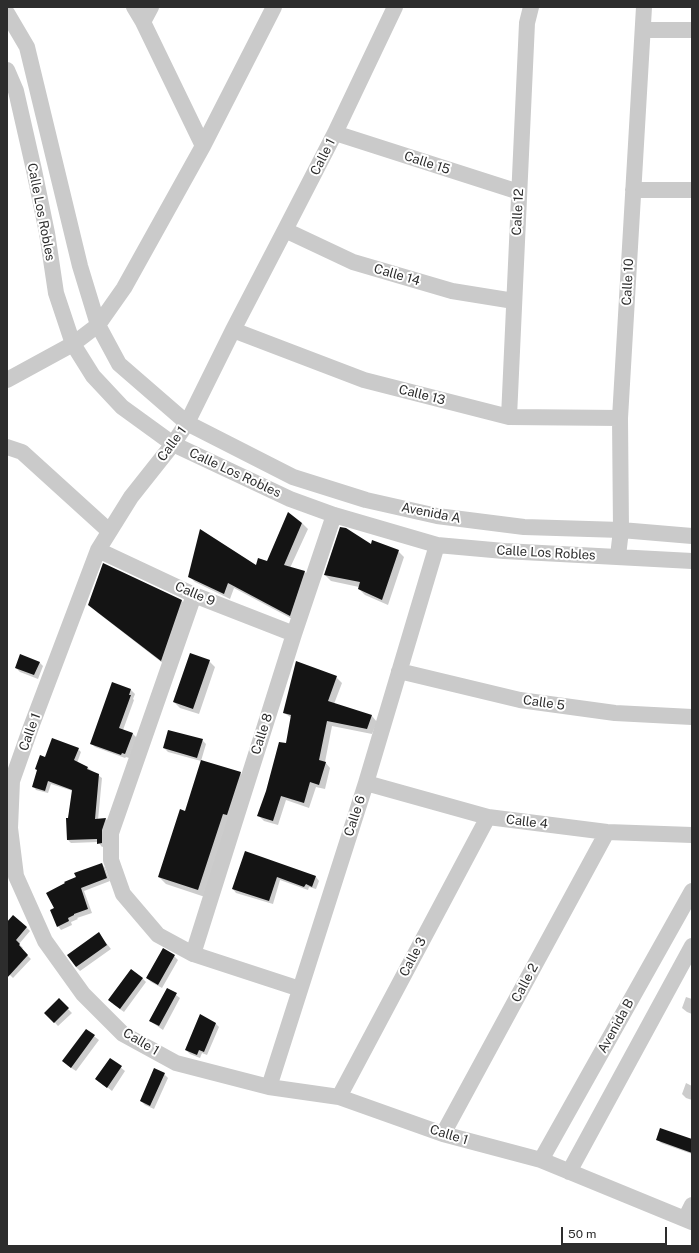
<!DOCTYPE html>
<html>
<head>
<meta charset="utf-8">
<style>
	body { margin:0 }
	#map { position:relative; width:699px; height:1253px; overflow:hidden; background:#fff; font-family:"Public Sans",sans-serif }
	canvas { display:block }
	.frame { position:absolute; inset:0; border:8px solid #2d2d2d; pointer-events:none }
	.scale { position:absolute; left:561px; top:1227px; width:106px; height:18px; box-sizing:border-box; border:2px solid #2d2d2d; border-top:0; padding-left:5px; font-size:12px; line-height:14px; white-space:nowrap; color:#2d2d2d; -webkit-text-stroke:3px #fff; paint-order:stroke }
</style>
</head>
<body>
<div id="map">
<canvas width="699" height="1253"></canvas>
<div class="frame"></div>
<div class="scale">50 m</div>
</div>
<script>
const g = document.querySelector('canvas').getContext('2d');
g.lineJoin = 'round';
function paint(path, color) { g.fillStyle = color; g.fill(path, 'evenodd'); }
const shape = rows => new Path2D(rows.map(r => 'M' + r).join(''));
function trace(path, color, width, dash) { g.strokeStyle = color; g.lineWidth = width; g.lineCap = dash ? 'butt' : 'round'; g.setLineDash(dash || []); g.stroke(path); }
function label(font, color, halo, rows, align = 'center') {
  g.font = font + ' "Public Sans",sans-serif'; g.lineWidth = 4; g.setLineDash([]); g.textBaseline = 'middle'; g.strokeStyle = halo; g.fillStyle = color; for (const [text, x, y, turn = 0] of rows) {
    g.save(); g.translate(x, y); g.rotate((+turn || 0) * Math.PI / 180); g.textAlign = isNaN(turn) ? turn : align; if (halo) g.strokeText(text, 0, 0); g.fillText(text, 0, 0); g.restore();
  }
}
paint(shape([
	[302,523,308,529,290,568,305,572,310,578,296,621,234,588,230,599,195,582,189,576,256,567,268,562],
	[372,545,398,551,404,557,388,605,365,595,359,589,359,587,331,581,325,575],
	[182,601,190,609,169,668,98,613,89,604],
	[209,661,215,667,199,714,180,708,174,702],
	[39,662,43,666,38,679,20,672,16,668],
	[336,677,342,683,334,704,372,716,377,722,372,734,332,726,325,762,330,768,325,789,316,787,309,808,286,800,278,825,264,821,258,815,286,745,292,718,284,713],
	[113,684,131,690,135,694,133,699,134,700,123,730,133,734,137,738,129,758,126,757,125,758,95,747,91,743],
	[202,740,206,744,201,761,168,752,164,748],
	[78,749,81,752,77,763,88,768,102,778,98,820,106,819,109,823,105,846,102,847,98,842,71,843,68,840,68,819,73,791,51,784,48,793,36,790,33,786,45,758],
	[240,773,247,780,205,897,166,884,159,877,186,812],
	[246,853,316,877,319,881,316,889,309,887,308,890,280,880,273,904,236,893,233,889],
	[102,864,105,868,110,881,84,891,92,913,77,918,78,919,71,922,72,925,61,930,58,926,55,909,77,877],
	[26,927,30,931,19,944,23,948,21,949,31,959,13,978,7,972,7,929],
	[99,934,111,949,80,971,76,967],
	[174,956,178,960,162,988,151,982,147,978],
	[142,978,146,982,124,1012,113,1004],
	[168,989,180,998,163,1030,150,1021],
	[686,997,692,999,692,1014,687,1012,682,1008],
	[59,1000,72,1013,58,1026,46,1013],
	[215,1023,219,1027,207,1055,202,1053,200,1058,190,1054,186,1050],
	[86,1030,99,1040,76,1071,67,1065],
	[110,1059,125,1071,112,1091,97,1079],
	[164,1074,168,1078,154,1109,145,1105,141,1101],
	[686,1083,692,1086,692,1100,686,1098,682,1094],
	[657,1139,692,1140,692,1154,661,1143]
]), '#0003');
paint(shape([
	[288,512,302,523,284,565,305,571,290,616,228,583,224,594,188,577,200,529,256,565,258,558,267,561],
	[340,527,346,528,371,544,372,540,399,550,382,600,358,589,360,582,324,575],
	[103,563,182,600,161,661,88,605],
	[190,653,210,660,193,709,173,702],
	[20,654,40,662,34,675,15,668],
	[296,661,337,676,328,701,372,715,367,729,327,721,319,760,326,762,319,785,310,782,304,803,281,796,273,821,257,816,266,791,279,742,286,743,291,715,283,713],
	[112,682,131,689,129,695,131,695,119,728,133,733,125,754,122,753,121,755,90,744],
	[168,730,203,739,197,758,163,748],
	[52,738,79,748,74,760,88,767,87,769,99,774,95,819,106,818,102,830,102,843,97,844,97,839,67,840,66,818,68,818,72,790,48,781,45,791,32,787,37,770,35,769,40,755,45,757],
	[201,760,241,772,227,815,223,814,198,890,158,877,180,809,185,811],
	[245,851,316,876,312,887,306,884,304,887,277,877,269,901,232,889],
	[102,863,107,878,81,888,88,909,74,914,74,915,68,918,69,921,57,927,50,910,54,908,46,893,65,883,64,882,76,877,74,873],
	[13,915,27,927,16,940,20,944,19,945,28,955,7,978,7,922],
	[99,932,107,945,76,967,67,955],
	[163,948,175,955,158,985,146,978],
	[131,969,143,978,120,1009,108,1000],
	[167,988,177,993,159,1026,149,1021],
	[59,998,69,1008,54,1023,44,1013],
	[200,1014,216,1023,204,1052,199,1050,197,1055,185,1050],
	[86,1029,95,1035,71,1068,62,1061],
	[110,1058,122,1066,107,1088,95,1079],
	[154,1068,165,1073,150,1106,140,1101],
	[660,1128,692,1139,692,1153,656,1140]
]), '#141414');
trace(shape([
	[134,7,143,22,203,146],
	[395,7,335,133,285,230,233,330,187,423,173,444,131,497,98,550,31,727,12,781,10,828,16,876,45,941,83,994,123,1034,176,1063,269,1087,339,1097,443,1134,541,1160,692,1222],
	[7,13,27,47,80,266,98,325,119,364,187,423,293,477,366,500,437,516,524,527,621,530,692,536],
	[143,22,151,7],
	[643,30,692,30],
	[7,70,16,91,34,170,47,233,56,293,73,344,93,376,122,407,173,444,290,499,334,515,437,545,504,551,692,561],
	[335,133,519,192],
	[633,190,692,190],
	[285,230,353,262,452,291,514,301],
	[233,330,364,380,509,417,620,418],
	[7,380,73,344,98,325,124,288,203,146,274,7],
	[509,417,527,23,531,7],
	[7,447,22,452,109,531],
	[98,550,194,595,294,634],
	[618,556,621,530,620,418,644,7],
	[194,595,111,833,111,860,123,894,158,935,193,954,300,989],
	[399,671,520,700,615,713,692,717],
	[366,783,488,817,607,832,692,835],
	[193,954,294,634,334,515],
	[269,1087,366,783,437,545],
	[339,1097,488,817],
	[443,1134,607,832],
	[541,1160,692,891],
	[569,1172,692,946],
	[685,1219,692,1205]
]), '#cacaca', 16);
label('13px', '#2d2d2d', '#fff', [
	["Calle 1",323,157,-63],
	["Calle 15",427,163,18],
	["Calle Los Robles",41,212,79],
	["Calle 12",518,212,-87],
	["Calle 14",397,275,16],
	["Calle 10",628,282,-87],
	["Calle 13",422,395,14],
	["Calle 1",172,444,-54],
	["Calle Los Robles",235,473,25],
	["Avenida A",431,513,11],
	["Calle Los Robles",546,553,3],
	["Calle 9",195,594,23],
	["Calle 5",544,703,8],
	["Calle 1",30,732,-70],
	["Calle 8",262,734,-72],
	["Calle 6",355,816,-72],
	["Calle 4",527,822,7],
	["Calle 3",413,957,-62],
	["Calle 2",525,983,-62],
	["Avenida B",616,1026,-61],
	["Calle 1",141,1042,31],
	["Calle 1",449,1135,17]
]);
</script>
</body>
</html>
